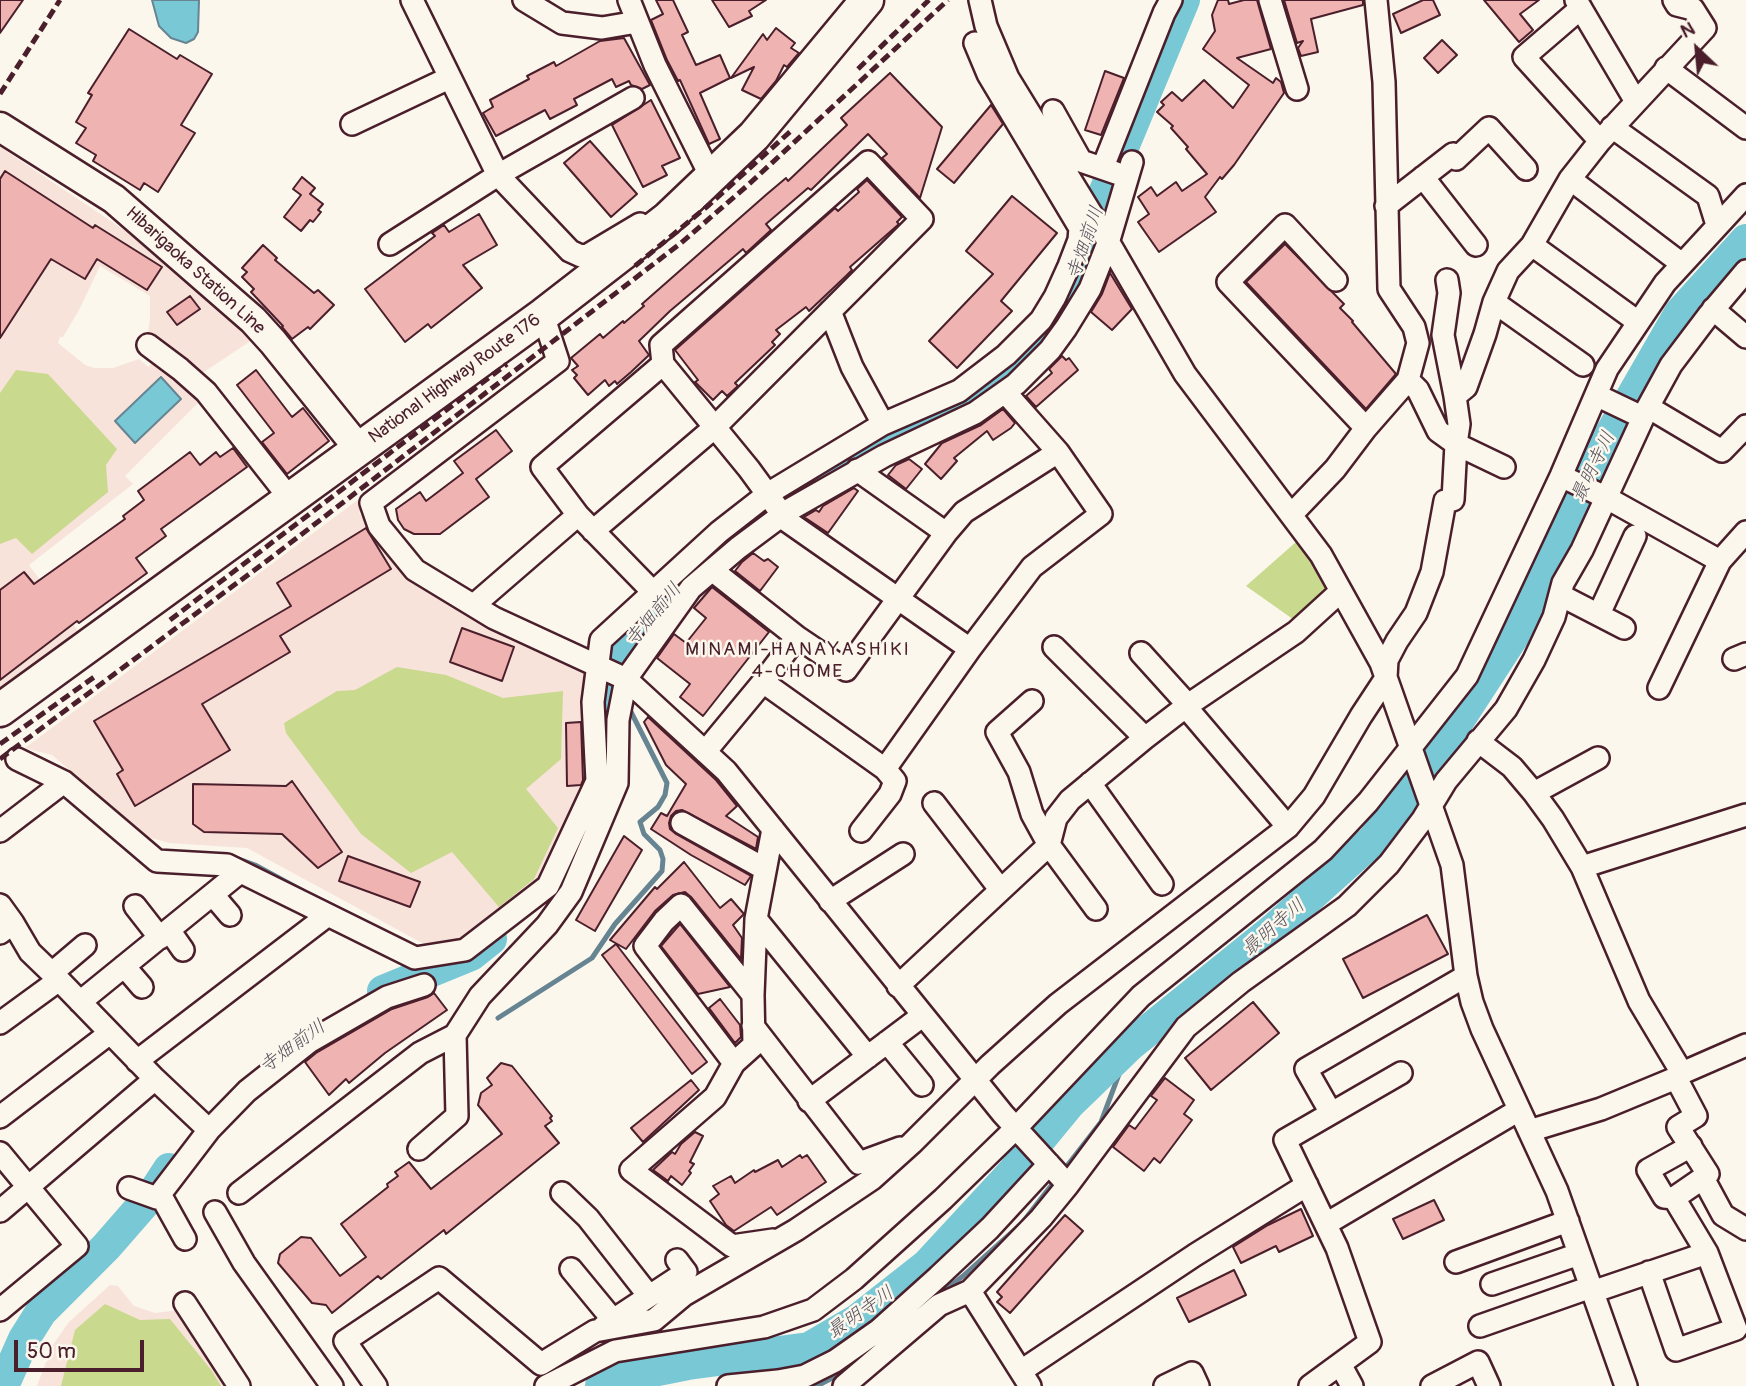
<!DOCTYPE html>
<html>
<head>
<meta charset="utf-8">
<style>
	body { margin:0 }
	#map { position:relative; width:1746px; height:1386px; overflow:hidden; background:#fbf7ec; font-family:Pangolin,sans-serif }
	canvas { display:block }
	.north { position:absolute; left:1662px; top:14px; width:70px; height:70px; -webkit-text-stroke:5px #fbf7ec; paint-order:stroke; rotate:334deg; font-size:19px; font-weight:700; line-height:28px; text-align:center; color:#4a1f2b }
	.north::after { content:''; display:block; margin:auto; width:24px; height:32px; background:#4a1f2b; clip-path:polygon(50% 0,100% 100%,50% 72%,0 100%) }
	.scale { position:absolute; left:14px; top:1340px; width:130px; height:32px; box-sizing:border-box; border:4px solid #4a1f2b; border-top:0; padding-left:9px; font-size:21px; line-height:24px; white-space:nowrap; color:#4a1f2b; -webkit-text-stroke:5px #fbf7ec; paint-order:stroke }
</style>
</head>
<body>
<div id="map">
<canvas width="1746" height="1386"></canvas>
<div class="north">N</div>
<div class="scale">50 m</div>
</div>
<script>
const g = document.querySelector('canvas').getContext('2d');
g.lineJoin = 'round';
function paint(path, color) { g.fillStyle = color; g.fill(path, 'evenodd'); }
const shape = rows => new Path2D(rows.map(r => 'M' + r).join(''));
function trace(path, color, width, dash) { g.strokeStyle = color; g.lineWidth = width; g.lineCap = dash ? 'butt' : 'round'; g.setLineDash(dash || []); g.stroke(path); }
function label(font, color, halo, rows, align = 'center') {
  g.font = font + ' Pangolin,"Klee One",sans-serif'; g.lineWidth = 5; g.setLineDash([]); g.textBaseline = 'middle'; g.strokeStyle = halo; g.fillStyle = color; for (const [text, x, y, turn = 0] of rows) {
    g.save(); g.translate(x, y); g.rotate((+turn || 0) * Math.PI / 180); g.textAlign = isNaN(turn) ? turn : align; if (halo) g.strokeText(text, 0, 0); g.fillText(text, 0, 0); g.restore();
  }
}
paint(shape([
	[0,147,187,272,252,340,198,376,147,338,150,320,150,296,100,266,79,310,63,337,60,337,58,343,85,365,94,368,113,368,139,359,148,367,158,357,203,398,125,476,133,484,29,565,81,635,0,694],
	[371,490,359,513,397,564,585,663,589,685,590,781,541,886,465,946,437,951,247,848,169,843,148,837,52,755,25,748],
	[110,1285,118,1286,134,1306,155,1313,180,1310,232,1386,37,1386,52,1346,69,1322]
]), '#f7e3da');
paint(shape([
	[16,370,48,374,117,449,106,465,108,492,32,554,16,538,0,544,0,393],
	[1296,542,1325,579,1330,590,1297,622,1246,586],
	[397,667,446,675,503,698,563,691,561,759,526,789,558,828,534,879,499,907,452,852,411,873,361,834,286,733,284,723,337,691,355,690],
	[105,1304,140,1320,170,1319,212,1371,221,1386,61,1386,75,1330]
]), '#c9d98d');
const water = shape([
	[152,0,199,0,198,32,194,39,186,43,171,38,159,26,152,0],
	[161,377,181,399,135,443,115,421,161,377]
]);
paint(water, '#79c8d6');
trace(water, '#668492', 2);
trace(shape([
	[26,752,60,769],
	[233,857,255,865,303,891],
	[498,1018,592,958,615,924,662,871,663,859,660,850,644,834,640,822,658,807,665,795,667,783,628,706],
	[1063,1171,1101,1122,1130,1045],
	[940,1294,963,1276,1022,1223,1057,1178],
	[817,1386,836,1376,872,1348]
]), '#668492', 5);
trace(shape([
	[563,876,586,831,606,780,602,731,609,683,627,644,677,586,753,520,783,498,997,382,1020,366,1048,334,1075,279,1100,211,1100,203,1184,0],
	[383,991,471,955,491,939],
	[3,1386,24,1339,41,1312,106,1247,154,1192,169,1169],
	[601,1386,618,1378,688,1364,809,1348,857,1320,927,1265,1013,1172,1069,1104,1130,1045,1275,928,1373,840,1429,766,1514,635,1603,447,1680,313,1746,240]
]), '#79c8d6', 32);
const building = shape([
	[0,0,23,0,0,33,0,0],
	[656,0,673,0,688,32,682,35,696,65,720,55,730,78,700,93,720,139,709,144,680,80,678,81,667,60,651,20,663,14,656,0],
	[712,0,766,0,749,11,752,16,729,27,712,0],
	[1218,0,1228,0,1229,4,1244,0,1257,0,1271,49,1237,58,1273,83,1276,78,1281,82,1284,93,1234,165,1222,179,1220,177,1205,197,1216,212,1159,252,1138,222,1149,214,1138,197,1151,187,1157,196,1176,182,1182,191,1207,174,1186,149,1188,147,1171,128,1173,126,1157,112,1164,105,1161,102,1172,92,1182,101,1204,80,1233,108,1249,85,1203,49,1215,31,1212,15,1218,0],
	[1284,0,1363,0,1363,5,1311,19,1318,52,1301,56,1298,48,1303,41,1297,43,1284,0],
	[1423,0,1433,0,1440,15,1401,33,1393,14,1423,0],
	[1484,0,1539,0,1520,14,1533,30,1519,42,1484,0],
	[776,28,795,43,791,48,799,53,787,67,784,65,776,81,761,99,742,90,754,67,731,78,763,34,767,40,776,28],
	[129,29,177,59,180,55,212,74,181,125,195,133,158,192,144,183,140,190,93,161,96,155,76,143,86,128,76,122,92,95,88,93,129,29],
	[624,38,650,85,642,89,631,85,629,81,616,87,612,79,574,99,577,105,550,119,545,110,496,136,483,113,493,107,490,100,529,79,527,76,554,62,556,66,600,41,624,38],
	[1442,40,1457,55,1438,73,1424,58,1442,40],
	[1105,71,1124,78,1101,135,1085,130,1105,71],
	[890,73,942,127,920,198,882,158,887,154,868,134,811,190,808,188,766,224,771,230,746,253,743,249,716,272,670,311,639,341,649,355,631,372,617,384,615,381,609,386,605,380,588,395,574,378,577,375,572,370,578,366,571,358,600,334,603,338,623,321,624,323,644,306,642,304,767,194,786,178,788,181,847,125,841,118,890,73],
	[651,100,680,158,662,166,667,175,643,187,612,125,651,100],
	[991,105,1003,124,954,183,937,169,991,105],
	[590,141,637,194,611,217,564,163,590,141],
	[5,171,93,228,95,225,162,267,147,290,97,259,85,279,51,259,0,338,0,179,5,171],
	[302,177,315,188,310,194,323,204,318,210,321,212,313,222,310,220,301,231,284,217,301,195,293,189,302,177],
	[867,180,902,217,897,222,899,224,850,267,852,270,846,276,809,311,806,307,776,330,780,334,772,342,775,345,735,383,738,386,727,396,722,391,713,400,695,382,698,380,675,350,835,208,838,211,859,192,857,189,867,180],
	[1012,196,1057,233,1001,301,1012,311,957,368,929,341,993,274,966,251,1012,196],
	[479,214,497,245,463,265,482,288,431,328,428,324,405,342,365,289,435,236,432,233,444,225,449,232,479,214],
	[1285,244,1344,304,1340,308,1353,321,1352,322,1396,374,1366,409,1246,282,1285,244],
	[263,245,277,258,275,260,314,293,318,290,334,305,310,329,308,327,292,339,282,327,283,326,251,292,254,289,242,277,247,272,242,268,263,245],
	[1110,273,1132,309,1112,330,1091,312,1102,294,1110,273],
	[190,296,200,309,177,325,167,312,190,296],
	[1062,356,1066,360,1069,358,1078,370,1036,407,1026,396,1052,373,1049,369,1062,356],
	[256,370,292,417,303,408,329,441,287,474,262,442,274,433,237,385,256,370],
	[1003,409,1015,423,1011,428,993,440,987,431,954,458,957,461,941,479,925,464,942,443,981,425,1003,409],
	[496,430,512,451,476,479,489,497,440,534,414,534,404,529,398,520,396,509,420,492,426,501,463,473,454,461,496,430],
	[233,448,247,467,161,529,166,536,136,558,147,573,79,623,77,621,0,680,0,590,24,572,34,584,125,519,123,516,144,500,138,491,190,452,200,465,216,452,220,457,233,448],
	[909,459,922,469,906,489,888,475,896,465,909,459],
	[854,488,858,491,828,533,804,517,816,510,819,512,823,506,854,488],
	[366,528,391,569,280,636,290,652,202,704,230,750,135,806,117,774,123,770,94,721,291,606,277,583,366,528],
	[753,553,764,561,768,559,778,567,760,591,735,571,742,562,753,553],
	[712,587,769,632,703,716,680,697,690,684,657,658,674,634,686,643,706,618,694,608,712,587],
	[462,628,514,647,502,681,450,662,462,628],
	[648,717,716,780,737,806,726,816,758,837,756,849,682,810,676,811,671,816,669,823,670,829,676,834,751,876,745,885,691,855,651,829,661,813,667,816,686,784,666,765,644,722,648,717],
	[581,722,583,780,581,785,567,786,566,723,581,722],
	[292,781,342,852,318,868,282,834,204,832,193,824,193,784,286,786,292,781],
	[624,836,642,850,595,931,576,920,624,836],
	[348,856,420,882,410,907,339,881,348,856],
	[684,862,720,908,731,899,744,914,733,925,742,938,741,959,691,897,685,892,673,895,655,911,626,949,610,940,655,887,657,889,684,862],
	[1427,915,1448,954,1363,998,1343,959,1427,915],
	[680,924,730,987,698,994,661,946,680,924],
	[616,944,707,1062,692,1074,602,955,616,944],
	[434,993,447,1010,385,1053,349,1083,346,1079,329,1095,305,1062,316,1053,392,1009,428,997,434,993],
	[720,999,740,1025,741,1037,735,1043,709,1008,720,999],
	[1253,1002,1279,1033,1211,1090,1185,1058,1253,1002],
	[501,1063,512,1066,552,1116,550,1118,552,1121,545,1126,559,1143,446,1234,444,1230,381,1279,378,1276,332,1313,326,1305,312,1303,278,1263,280,1254,301,1237,311,1238,340,1276,366,1257,341,1224,388,1187,387,1184,398,1176,395,1172,409,1162,431,1189,502,1134,478,1105,481,1093,492,1085,487,1078,501,1063],
	[1165,1078,1194,1100,1184,1114,1192,1120,1160,1163,1154,1158,1144,1171,1113,1147,1129,1125,1135,1129,1157,1100,1151,1096,1165,1078],
	[691,1080,699,1090,643,1142,631,1128,691,1080],
	[695,1132,703,1136,690,1162,694,1164,689,1171,691,1173,682,1185,671,1176,668,1181,653,1170,672,1152,675,1154,681,1144,695,1132],
	[800,1155,802,1158,807,1155,826,1182,777,1215,771,1207,734,1231,726,1225,710,1201,719,1194,713,1186,731,1176,735,1183,754,1170,755,1172,778,1160,782,1167,800,1155],
	[1434,1200,1444,1220,1403,1239,1393,1219,1434,1200],
	[1301,1209,1313,1236,1279,1252,1276,1246,1241,1263,1233,1247,1268,1225,1301,1209],
	[1065,1215,1083,1231,1010,1313,997,1302,1002,1297,997,1292,1065,1215],
	[1234,1270,1246,1295,1189,1322,1177,1298,1234,1270]
]);
paint(building, '#efb3b1');
trace(building, '#4a1f2b', 2);
const minor = shape([
	[412,0,498,175,570,251,581,256,588,255,640,224],
	[524,0,562,23,602,28,637,22],
	[629,0,655,65,711,177],
	[980,0,986,26,1008,78,1105,236,1185,374,1321,555,1381,663,1452,865,1466,976,1472,1002,1482,1029,1557,1191,1626,1386],
	[1270,0,1297,89],
	[1576,0,1635,100],
	[1581,8,1524,57,1600,141],
	[1666,68,1746,128],
	[1053,111,1081,161,1116,173],
	[352,124,449,78],
	[1612,127,1708,196,1717,225],
	[1103,167,1164,13,1171,0],
	[1423,177,1476,245],
	[1570,179,1682,264],
	[1386,206,1453,154,1456,159,1489,128,1526,169],
	[390,244,498,175,633,98],
	[1532,245,1638,322],
	[1447,280,1449,293,1443,335,1455,396],
	[1494,302,1583,365],
	[1713,309,1746,337],
	[830,311,852,367,883,424],
	[543,315,558,361,371,503,379,526,415,570,494,618,626,679,726,771,1003,1114,1068,1185,1186,1027,1241,982,1347,906,1389,864,1423,819,1446,781,1506,709,1534,660,1554,617,1563,583,1582,550,1648,407,1671,365,1708,316,1746,271],
	[148,345,180,369,206,392,291,500],
	[1408,380,1418,390,1438,431,1456,444,1504,467],
	[1005,392,1058,452],
	[1596,395,1642,417],
	[1648,407,1722,451,1746,426],
	[1366,428,1408,380,1418,343,1414,327,1389,289,1384,82,1376,0],
	[857,470,946,533],
	[1561,476,1607,498,1720,561],
	[1291,515,1335,469,1366,428,1228,282,1285,225,1336,280],
	[593,531,715,427,922,219,868,162,661,345,663,364],
	[712,570,797,637],
	[653,592,578,515,542,467,663,364,749,469,787,521,970,649,885,769,763,682,705,752],
	[1560,595,1624,628],
	[474,605,578,515],
	[1599,614,1635,536],
	[1054,647,1145,738,1188,705,1296,632,1341,591],
	[1141,653,1188,705],
	[1734,659,1746,654],
	[763,682,797,637,846,670,946,533,964,512,1058,452,1101,514,1032,567,970,649],
	[1659,688,1720,561,1746,532],
	[1032,701,997,732,1019,772,1032,814,1049,845,1096,909],
	[1186,707,1288,827],
	[1478,741,1512,767,1534,793,1553,819,1582,867,1639,1001,1682,1073,1676,1078,1696,1116,1678,1127,1708,1174,1703,1178,1723,1215,1746,1229],
	[17,759,64,782,157,861,227,865,415,958,465,950,548,886,597,781,593,702,601,640,719,532,769,493,883,424,959,391,1006,355,1041,320,1055,297,1069,266,1079,240,1080,228,988,74,975,43],
	[1090,783,1162,884],
	[1534,793,1598,758],
	[934,803,1000,889],
	[682,823,765,869],
	[0,831,64,782],
	[861,831,890,794,895,781,885,769],
	[1582,867,1746,815],
	[213,895,230,915],
	[830,901,903,854],
	[0,905,13,923,0,933],
	[135,906,160,938],
	[756,919,868,1057],
	[13,923,30,952,59,980],
	[169,930,183,950],
	[124,966,142,987],
	[52,973,85,945],
	[898,986,1049,845,1056,818,1070,800,1145,738],
	[80,1002,240,872],
	[0,1023,59,980,155,1079,0,1211],
	[753,1026,859,1163,900,1148],
	[887,1042,922,1085],
	[137,1061,328,915],
	[734,1063,645,946,664,921,681,905,753,995],
	[1682,1073,1746,1045],
	[155,1079,209,1130],
	[809,1101,922,1016],
	[1331,1113,1306,1069,1466,976],
	[0,1117,110,1033],
	[1529,1131,1601,1109,1676,1078],
	[419,1149,457,1116,455,1035],
	[0,1153,77,1246,0,1310],
	[129,1188,157,1198,209,1130,247,1091,309,1042,387,997,424,985],
	[239,1193,420,1053,455,1035,480,996,547,925,571,892,617,783,618,720,626,679,691,588,738,548,789,510,884,456,975,413,1016,384,1050,350,1066,328,1090,289,1108,243,1132,162],
	[562,1193,588,1218,649,1296],
	[160,1194,185,1239],
	[1674,1198,1664,1197,1648,1170,1691,1146],
	[215,1212,244,1263,332,1386],
	[1326,1224,1519,1110],
	[773,1240,732,1246,631,1170,715,1097,734,1063,754,1045,753,995,756,919,773,829],
	[1456,1262,1568,1221],
	[571,1269,613,1320],
	[1649,1272,1676,1350,1736,1329,1707,1253,1674,1198,1703,1178],
	[1492,1284,1579,1254],
	[1592,1292,1707,1253],
	[185,1303,239,1386],
	[604,1326,686,1272,677,1260],
	[1480,1326,1591,1287],
	[1340,1364,1352,1386],
	[1021,1371,1195,1255,1307,1185],
	[376,1386,345,1341,439,1278,541,1364,595,1331,654,1320,684,1295,796,1230,872,1179,912,1143,990,1065,1058,1004,1288,827,1314,796,1361,716,1386,678,1387,660,1397,641,1416,613,1432,572,1445,501,1453,500,1456,444,1459,424,1455,396,1466,387,1485,334,1494,302,1508,271,1532,245,1570,179,1600,141,1705,28,1693,9,1677,5,1674,0],
	[546,1386,615,1351,764,1327,813,1310,854,1279,943,1199,1016,1128,1141,996,1323,850,1368,802,1467,676,1561,476,1607,369,1665,283,1746,195],
	[728,1386,778,1381,805,1376,835,1361,879,1330,938,1277,990,1228,1049,1164],
	[844,1386,939,1305,970,1291],
	[1030,1386,970,1291,1041,1218,1068,1185],
	[1165,1386,1192,1373,1198,1386],
	[1310,1386,1370,1342,1337,1248,1285,1140,1401,1073],
	[1432,1386,1478,1362,1489,1386]
]);
const major = shape([
	[0,127,114,199,253,320,273,342,359,449]
]);
const highway = shape([
	[0,710,543,315,667,219,754,136,867,0]
]);
trace(minor, '#4a1f2b', 26);
trace(major, '#4a1f2b', 33);
trace(highway, '#4a1f2b', 37);
trace(minor, '#fbf7ec', 21);
trace(major, '#fbf7ec', 28);
trace(highway, '#fbf7ec', 32);
trace(shape([
	[858,69,929,0],
	[0,94,60,0],
	[635,266,709,205,793,129],
	[170,620,507,364],
	[0,744,97,675],
	[0,759,272,557,681,243,748,185,948,0]
]), '#4a1f2b', 5, [10, 5]);
label('18px', '#4a1f2b', '#fbf7ec', [
	["Hibarigaoka Station Line",195,271,42],
	["National Highway Route 176",455,379,-36]
]);
label('italic 19px', '#58525e', '#fbf7ec', [
	["寺畑前川",1086,243,-71],
	["最明寺川",1594,467,-64],
	["寺畑前川",654,615,-50],
	["最明寺川",1274,928,-41],
	["寺畑前川",293,1047,-36],
	["最明寺川",861,1313,-35]
]);
g.letterSpacing = '2px';
label('19px', '#4a1f2b', '#fbf7ec', [
	["MINAMI-HANAYASHIKI",798,650],
	["4-CHOME",798,672]
]);
g.letterSpacing = '0px';
</script>
</body>
</html>
